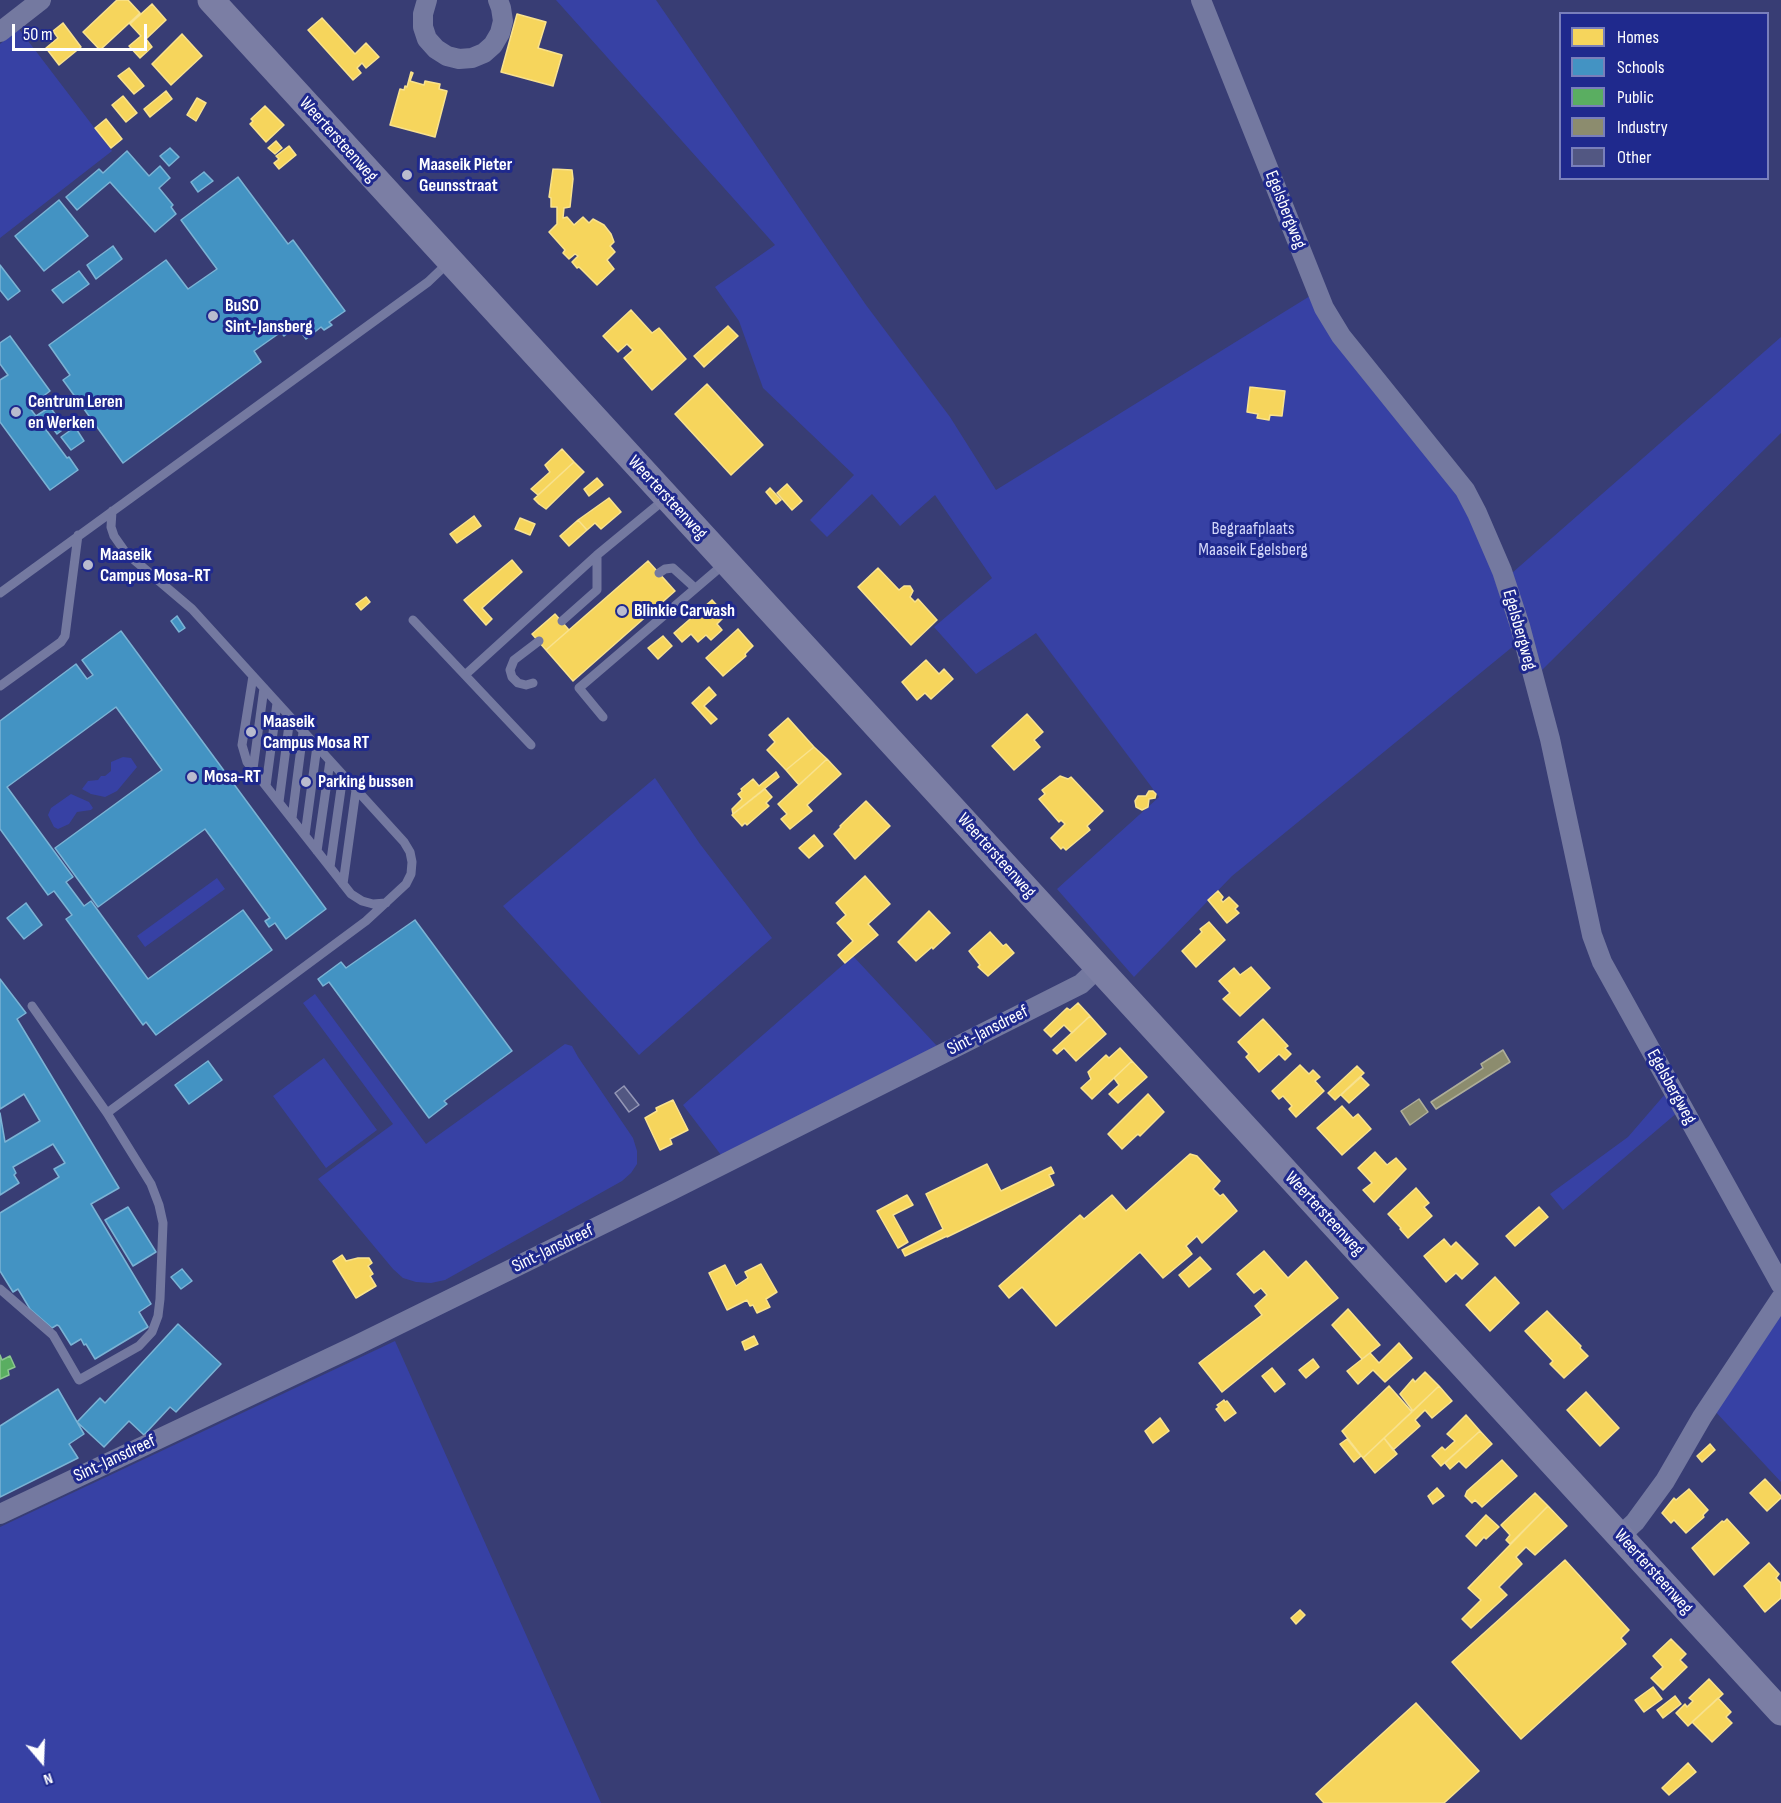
<!DOCTYPE html>
<html>
<head>
<meta charset="utf-8">
<style>
	body { margin:0 }
	#map { position:relative; width:1781px; height:1803px; overflow:hidden; background:#383d74; font-family:"Sofia Sans Condensed",sans-serif }
	canvas { display:block }
	.legend { position:absolute; left:1559px; top:12px; width:210px; height:168px; box-sizing:border-box; background:#1f298d; border:2px solid #797fbb; margin:0; padding:8px 10px; list-style:none; font-size:18px; color:#fff }
	.legend li { display:flex; align-items:center; gap:12px; height:30px }
	.legend b { width:30px; border:2px solid #797fbb }
	.north { position:absolute; left:12px; top:1731px; width:60px; height:60px; -webkit-text-stroke:4px #1f298d; paint-order:stroke; rotate:161deg; font-size:16px; font-weight:700; line-height:24px; text-align:center; color:#fff }
	.north::after { content:''; display:block; margin:auto; width:21px; height:27px; background:#fff; clip-path:polygon(50% 0,100% 100%,50% 72%,0 100%) }
	.scale { position:absolute; left:12px; top:24px; width:135px; height:27px; box-sizing:border-box; border:3px solid #fff; border-top:0; padding-left:8px; font-size:18px; line-height:21px; white-space:nowrap; color:#fff; -webkit-text-stroke:4px #1f298d; paint-order:stroke }
</style>
</head>
<body>
<div id="map">
<canvas width="1781" height="1803"></canvas>
<ul class="legend">
<li><b style="height:16px;background:#f6d55c"></b>Homes</li>
<li><b style="height:16px;background:#4393c3"></b>Schools</li>
<li><b style="height:16px;background:#5aae61"></b>Public</li>
<li><b style="height:16px;background:#8c8c6e"></b>Industry</li>
<li><b style="height:16px;background:#525782"></b>Other</li>
</ul>
<div class="north">N</div>
<div class="scale">50 m</div>
</div>
<script>
const g = document.querySelector('canvas').getContext('2d');
g.lineJoin = 'round';
function paint(path, color) { g.fillStyle = color; g.fill(path, 'evenodd'); }
const shape = rows => new Path2D(rows.map(r => 'M' + r).join(''));
function trace(path, color, width, dash) { g.strokeStyle = color; g.lineWidth = width; g.lineCap = dash ? 'butt' : 'round'; g.setLineDash(dash || []); g.stroke(path); }
function label(font, color, halo, rows, align = 'center') {
  g.font = font + ' "Sofia Sans Condensed",sans-serif'; g.lineWidth = 6; g.setLineDash([]); g.textBaseline = 'middle'; g.strokeStyle = halo; g.fillStyle = color; for (const [text, x, y, turn = 0] of rows) {
    g.save(); g.translate(x, y); g.rotate((+turn || 0) * Math.PI / 180); g.textAlign = isNaN(turn) ? turn : align; if (halo) g.strokeText(text, 0, 0); g.fillText(text, 0, 0); g.restore();
  }
}
paint(shape([
	[556,0,656,0,866,305,950,417,996,490,1310,296,1455,487,1475,519,1516,644,1232,876,1134,977,1057,889,1159,797,1036,633,976,674,934,627,992,578,935,495,900,526,872,494,827,537,810,520,854,475,763,388,739,321,715,287,775,245],
	[19,29,112,151,0,238,0,44],
	[1781,337,1781,433,1542,670,1512,573],
	[123,757,131,758,137,767,117,791,105,797,91,794,82,789,88,781,98,780,101,776,105,776,111,771,111,762],
	[655,778,700,844,772,938,639,1055,503,906],
	[71,794,89,802,93,808,91,810,77,812,69,824,58,829,54,827,48,815,51,808],
	[217,878,225,889,145,947,137,936],
	[853,956,937,1046,721,1155,683,1105],
	[315,994,426,1144,565,1044,572,1046,578,1057,633,1138,637,1151,637,1164,631,1173,622,1181,445,1280,431,1283,416,1282,403,1278,393,1269,318,1179,393,1124,303,1003],
	[324,1058,377,1130,326,1168,273,1096],
	[1666,1093,1678,1112,1563,1210,1550,1194,1628,1137],
	[1781,1310,1781,1482,1713,1409],
	[395,1341,601,1803,0,1803,0,1527]
]), '#3741a4');
const homes = shape([
	[117,0,128,0,140,13,100,50,83,32,117,0],
	[152,4,166,20,146,39,152,47,140,58,129,46,141,36,130,24,152,4],
	[517,14,546,22,538,48,562,55,553,86,501,72,517,14],
	[322,18,355,54,366,43,379,57,366,68,362,63,357,68,361,73,353,80,308,30,322,18],
	[63,23,81,47,59,65,46,48,58,38,53,31,63,23],
	[182,34,202,56,171,85,152,64,182,34],
	[129,68,144,86,134,94,118,76,129,68],
	[411,72,413,73,410,81,424,85,425,81,440,84,439,89,447,91,435,137,390,125,400,89,404,90,405,86,407,87,411,72],
	[166,91,172,99,150,117,144,109,166,91],
	[123,96,137,113,126,122,112,105,123,96],
	[197,98,206,103,196,121,187,115,197,98],
	[265,106,284,125,266,142,250,124,253,121,251,119,265,106],
	[106,119,122,139,111,148,95,128,106,119],
	[276,141,282,148,275,154,268,148,276,141],
	[289,146,296,155,279,169,274,163,279,159,276,156,289,146],
	[553,169,572,170,573,179,570,207,564,208,563,218,567,217,574,225,583,217,589,223,593,219,604,225,611,234,614,242,610,246,615,252,607,260,614,269,597,285,579,267,577,268,572,262,578,256,575,254,569,259,563,253,565,250,549,232,557,224,557,207,551,207,551,198,549,197,553,169],
	[631,310,652,333,659,328,686,359,652,390,624,358,633,350,627,344,618,352,603,336,631,310],
	[728,326,738,336,704,367,694,356,728,326],
	[707,384,763,445,731,475,675,414,707,384],
	[1250,387,1285,391,1282,416,1270,415,1269,420,1257,418,1258,414,1247,412,1250,387],
	[562,449,574,462,538,495,531,489,550,472,545,465,562,449],
	[574,462,584,472,546,509,539,504,534,499,574,462],
	[597,478,603,485,589,496,584,489,597,478],
	[787,484,802,501,792,510,777,493,787,484],
	[770,488,781,500,776,504,766,492,770,488],
	[609,498,621,512,601,529,595,523,587,530,578,520,609,498],
	[474,516,481,526,457,543,450,534,474,516],
	[520,518,535,524,530,535,515,529,520,518],
	[578,520,587,530,569,546,560,536,578,520],
	[512,560,522,572,482,608,492,619,486,625,464,600,512,560],
	[648,561,675,591,573,681,546,650,648,561],
	[878,568,899,590,904,586,910,586,913,591,910,597,915,602,918,599,937,620,911,645,858,587,878,568],
	[366,597,370,602,361,610,356,604,366,597],
	[712,600,726,615,717,624,722,630,711,640,706,635,698,642,691,634,682,642,674,633,712,600],
	[555,614,569,630,546,650,532,634,555,614],
	[738,629,753,646,745,654,746,656,723,676,706,658,738,629],
	[663,636,672,646,658,659,648,648,663,636],
	[926,660,939,674,944,669,953,679,931,699,925,693,917,700,902,682,926,660],
	[709,687,716,695,704,706,717,719,711,724,692,703,709,687],
	[1027,714,1043,732,1034,740,1040,747,1014,770,992,746,1027,714],
	[788,718,814,747,786,770,767,750,775,742,769,735,788,718],
	[814,747,827,759,799,785,786,770,814,747],
	[827,759,841,774,807,805,812,811,790,829,781,819,787,814,778,804,827,759],
	[776,772,779,777,733,814,732,809,742,799,738,794,742,791,741,789,753,779,759,786,776,772],
	[1060,776,1068,779,1071,777,1103,811,1087,826,1090,830,1066,850,1063,847,1061,849,1051,838,1065,824,1061,820,1059,822,1039,799,1045,794,1042,790,1060,776],
	[765,789,772,797,766,803,769,806,747,825,745,823,742,826,732,815,765,789],
	[1149,791,1153,791,1156,794,1155,798,1149,799,1148,807,1142,810,1136,807,1135,801,1138,796,1146,796,1149,791],
	[866,801,890,826,855,859,834,834,841,827,840,826,866,801],
	[814,835,823,846,809,858,799,848,814,835],
	[865,876,890,904,868,924,878,935,845,963,838,955,853,941,837,923,846,915,836,903,865,876],
	[1218,891,1223,897,1221,900,1223,902,1229,897,1238,906,1235,909,1239,913,1227,923,1208,900,1218,891],
	[929,911,950,933,933,949,932,947,916,961,898,942,929,911],
	[1209,922,1225,940,1196,967,1182,951,1202,932,1200,929,1209,922],
	[990,932,1003,946,1006,944,1014,953,988,976,978,967,980,965,969,951,990,932],
	[1251,967,1270,988,1240,1016,1223,999,1230,993,1219,981,1234,968,1240,975,1251,967],
	[1078,1003,1090,1016,1072,1033,1064,1025,1051,1037,1044,1030,1067,1008,1070,1010,1078,1003],
	[1090,1016,1106,1034,1076,1061,1064,1048,1057,1054,1053,1050,1090,1016],
	[1263,1019,1288,1046,1285,1048,1291,1054,1285,1060,1279,1054,1259,1072,1246,1057,1249,1054,1238,1042,1263,1019],
	[1120,1048,1132,1061,1092,1099,1081,1088,1091,1079,1088,1072,1106,1055,1109,1058,1120,1048],
	[1132,1061,1147,1077,1118,1103,1109,1094,1119,1085,1114,1078,1132,1061],
	[1300,1065,1309,1074,1313,1070,1320,1077,1315,1081,1324,1091,1296,1117,1289,1109,1292,1106,1283,1096,1279,1099,1272,1091,1300,1065],
	[1357,1066,1364,1073,1335,1100,1328,1093,1357,1066],
	[1361,1077,1369,1085,1349,1103,1341,1095,1361,1077],
	[1148,1094,1164,1112,1140,1136,1138,1134,1122,1149,1108,1134,1148,1094],
	[673,1100,688,1130,670,1139,672,1144,660,1150,645,1118,657,1111,656,1108,673,1100],
	[1342,1106,1353,1118,1358,1114,1371,1129,1342,1155,1317,1128,1342,1106],
	[1375,1152,1387,1165,1396,1158,1406,1169,1374,1202,1363,1190,1372,1183,1358,1168,1375,1152],
	[1190,1154,1197,1156,1220,1181,1213,1189,1220,1196,1223,1194,1237,1211,1202,1243,1197,1236,1186,1246,1192,1254,1163,1278,1140,1252,1056,1326,1022,1287,1009,1298,999,1286,1080,1215,1084,1219,1112,1195,1126,1211,1190,1154],
	[987,1164,1001,1191,1051,1167,1054,1173,1049,1175,1054,1185,947,1237,947,1236,905,1256,902,1250,943,1229,926,1194,987,1164],
	[1416,1188,1429,1203,1424,1207,1432,1216,1408,1238,1400,1229,1401,1228,1388,1214,1416,1188],
	[907,1195,913,1205,893,1215,908,1242,898,1248,877,1211,907,1195],
	[1539,1207,1548,1217,1515,1246,1506,1236,1539,1207],
	[1444,1239,1451,1247,1456,1242,1478,1264,1462,1279,1456,1273,1446,1282,1424,1256,1444,1239],
	[1264,1251,1288,1278,1306,1261,1338,1298,1222,1392,1199,1363,1262,1315,1255,1306,1267,1295,1261,1288,1254,1293,1237,1274,1264,1251],
	[342,1255,346,1261,358,1258,369,1258,372,1263,368,1266,373,1274,370,1276,376,1286,356,1298,333,1261,342,1255],
	[1200,1257,1211,1269,1189,1287,1179,1275,1200,1257],
	[761,1264,777,1292,766,1299,770,1307,757,1313,753,1305,750,1306,747,1300,727,1310,709,1273,725,1265,736,1286,748,1278,745,1272,761,1264],
	[1495,1277,1519,1303,1490,1331,1466,1305,1495,1277],
	[1348,1309,1380,1345,1362,1359,1332,1325,1348,1309],
	[1547,1311,1581,1346,1580,1348,1588,1356,1564,1378,1550,1364,1553,1361,1525,1331,1547,1311],
	[754,1336,758,1344,745,1350,742,1342,754,1336],
	[1399,1343,1412,1358,1385,1382,1373,1370,1358,1384,1347,1371,1370,1353,1379,1363,1399,1343],
	[1313,1359,1319,1367,1306,1378,1299,1370,1313,1359],
	[1272,1368,1285,1384,1275,1392,1262,1376,1272,1368],
	[1425,1372,1439,1386,1413,1411,1400,1394,1413,1379,1415,1382,1425,1372],
	[1389,1386,1412,1412,1363,1458,1342,1431,1389,1386],
	[1439,1386,1452,1401,1432,1418,1425,1410,1415,1420,1420,1426,1393,1450,1384,1438,1439,1386],
	[1586,1392,1619,1428,1600,1446,1567,1410,1586,1392],
	[1224,1400,1225,1402,1227,1401,1236,1413,1225,1421,1216,1409,1219,1407,1217,1405,1224,1400],
	[1466,1415,1480,1431,1441,1466,1432,1456,1442,1447,1445,1450,1455,1441,1447,1434,1466,1415],
	[1160,1418,1169,1431,1153,1443,1145,1431,1160,1418],
	[1480,1431,1492,1444,1466,1468,1459,1461,1450,1469,1445,1463,1480,1431],
	[1384,1438,1397,1454,1375,1473,1363,1458,1384,1438],
	[1347,1439,1361,1456,1354,1462,1340,1444,1347,1439],
	[1710,1444,1715,1450,1702,1462,1697,1456,1710,1444],
	[1502,1460,1517,1476,1482,1507,1475,1500,1472,1503,1465,1496,1467,1491,1502,1460],
	[1765,1479,1781,1496,1781,1498,1767,1511,1750,1493,1765,1479],
	[1437,1488,1444,1496,1433,1504,1428,1496,1437,1488],
	[1689,1489,1708,1510,1703,1515,1704,1517,1686,1533,1674,1520,1671,1523,1662,1513,1674,1498,1676,1500,1689,1489],
	[1535,1493,1548,1506,1510,1544,1506,1540,1510,1535,1501,1525,1535,1493],
	[1548,1506,1567,1526,1535,1555,1526,1547,1516,1557,1522,1564,1499,1587,1507,1595,1471,1628,1462,1619,1481,1600,1468,1588,1548,1506],
	[1486,1515,1499,1527,1486,1539,1484,1537,1476,1546,1466,1536,1486,1515],
	[1727,1519,1749,1543,1714,1575,1692,1548,1722,1521,1724,1522,1727,1519],
	[1565,1560,1629,1630,1621,1638,1626,1644,1521,1739,1452,1662,1565,1560],
	[1769,1563,1779,1574,1776,1578,1781,1583,1781,1598,1765,1612,1744,1586,1769,1563],
	[1300,1610,1305,1615,1296,1624,1291,1618,1300,1610],
	[1671,1639,1686,1654,1680,1660,1687,1667,1663,1690,1651,1678,1663,1667,1653,1656,1671,1639],
	[1709,1679,1723,1694,1688,1726,1676,1713,1685,1704,1687,1707,1693,1701,1689,1698,1709,1679],
	[1653,1687,1662,1699,1644,1712,1635,1700,1653,1687],
	[1675,1696,1681,1704,1663,1718,1657,1710,1675,1696],
	[1718,1698,1731,1712,1726,1717,1732,1723,1712,1742,1692,1722,1718,1698],
	[1416,1703,1479,1771,1444,1803,1324,1803,1316,1794,1416,1703],
	[1688,1763,1696,1772,1669,1795,1662,1788,1688,1763]
]);
paint(homes, '#f6d55c');
trace(homes, '#f9e28d', 1.5);
const schools = shape([
	[170,148,179,157,169,166,160,156,170,148],
	[127,151,149,176,160,166,170,178,159,188,173,205,171,207,176,214,155,232,110,182,77,210,66,197,99,169,103,173,127,151],
	[204,172,213,181,198,192,191,182,204,172],
	[238,177,288,244,293,240,345,311,329,322,332,325,324,330,321,327,306,339,297,326,284,336,281,332,254,351,261,362,123,463,63,380,70,375,49,345,166,260,188,289,217,269,181,220,238,177],
	[59,200,88,236,44,271,15,236,59,200],
	[113,246,122,259,96,279,87,265,113,246],
	[0,265,20,291,8,300,0,290,0,265],
	[79,271,89,284,63,303,52,290,79,271],
	[10,336,50,391,29,407,36,416,50,407,65,428,57,434,46,419,41,423,67,458,69,457,78,470,50,490,0,422,0,380,8,375,0,364,0,343,10,336],
	[75,427,84,441,71,450,61,437,75,427],
	[177,616,185,628,179,632,171,621,177,616],
	[121,631,326,909,286,939,275,923,269,927,265,921,270,918,205,829,98,907,55,848,162,770,116,707,7,787,73,877,66,882,84,906,91,901,148,979,243,910,272,950,156,1035,146,1022,143,1025,66,919,72,915,54,891,48,895,0,829,0,721,76,664,87,679,93,675,82,660,121,631],
	[26,903,42,925,24,939,7,918,26,903],
	[415,920,512,1051,444,1101,447,1104,429,1118,329,982,323,986,318,979,341,962,346,968,415,920],
	[0,979,26,1013,17,1019,119,1188,91,1204,151,1304,139,1312,148,1327,95,1359,86,1344,84,1345,81,1339,71,1345,59,1326,57,1325,52,1328,30,1309,18,1289,13,1292,0,1271,0,1213,59,1177,54,1169,65,1163,53,1144,13,1167,16,1173,14,1175,19,1183,0,1195,0,1113,5,1142,40,1121,24,1094,0,1109,0,979],
	[208,1061,222,1080,189,1104,175,1085,208,1061],
	[128,1207,156,1252,133,1266,105,1220,128,1207],
	[182,1269,192,1281,181,1289,171,1277,182,1269],
	[178,1324,221,1364,176,1412,170,1407,144,1435,129,1421,104,1447,77,1422,100,1398,105,1403,178,1324],
	[58,1389,84,1434,69,1444,78,1458,0,1497,0,1426,58,1389]
]);
paint(schools, '#4393c3');
trace(schools, '#7bb3d5', 1.5);
const public = shape([
	[0,1355,2,1360,10,1356,15,1367,8,1370,9,1375,0,1379,0,1355]
]);
paint(public, '#5aae61');
trace(public, '#8cc690', 1.5);
const industry = shape([
	[1503,1050,1510,1062,1436,1109,1431,1102,1483,1068,1481,1064,1503,1050],
	[1419,1099,1428,1112,1410,1125,1401,1111,1419,1099]
]);
paint(industry, '#8c8c6e');
trace(industry, '#aeae9a', 1.5);
const building = shape([
	[624,1086,639,1105,629,1112,615,1093,624,1086]
]);
paint(building, '#525782');
trace(building, '#9497b6', 1.5);
trace(shape([
	[659,573,665,569,673,568,695,588],
	[0,593,428,282,449,262],
	[413,620,531,745],
	[562,621,597,590,597,555],
	[465,675,597,555,665,499],
	[253,676,242,745,247,762,351,894,362,901,373,904,386,903],
	[533,683,526,685,518,683,512,677,510,670,514,660,539,641],
	[0,686,61,642,65,636,78,535],
	[603,717,579,688,724,564],
	[253,769,264,688],
	[266,786,277,703],
	[279,802,290,717],
	[292,818,303,732],
	[305,835,317,746],
	[317,851,330,761],
	[330,867,343,775],
	[343,884,356,790],
	[107,1113,366,921,406,884,411,874,412,862,410,852,404,842,192,609,126,553,114,536,111,527,112,511],
	[0,1289,53,1335,79,1380,139,1346,152,1332,158,1316,160,1299,163,1223,159,1205,151,1184,107,1113,32,1006]
]), '#7479a0', 9);
trace(shape([
	[427,0,423,14,423,27,427,39,436,49,447,56,459,59,472,58,484,53,493,45,500,33,503,21,501,8,498,0],
	[1201,0,1324,308,1341,336,1465,490,1477,513,1502,571,1520,626,1550,739,1592,935,1602,962,1781,1285],
	[0,32,41,0],
	[0,1514,357,1345,670,1191,1081,984,1098,968],
	[1620,1536,1635,1522,1665,1481,1702,1417,1781,1298]
]), '#7479a0', 20);
trace(shape([
	[211,0,1781,1712]
]), '#7b7ea4', 27);
for (const [x, y, r, color] of [
	[407,175,6,"#b9bbce"],
	[213,316,6,"#b9bbce"],
	[16,412,6,"#b9bbce"],
	[88,565,6,"#b9bbce"],
	[622,611,6,"#b9bbce"],
	[251,732,6,"#b9bbce"],
	[192,777,6,"#b9bbce"],
	[306,782,6,"#b9bbce"]
]) { const dot = new Path2D(); dot.arc(x, y, r, 0, 2 * Math.PI); g.fillStyle = color; g.fill(dot); trace(dot, '#1f298d', 2); }
label('18px', '#fff', '#1f298d', [
	["Weertersteenweg",338,140,48],
	["Egelsbergweg",1285,210,68],
	["Weertersteenweg",667,498,47],
	["Egelsbergweg",1519,630,74],
	["Weertersteenweg",996,856,48],
	["Sint-Jansdreef",988,1031,-27],
	["Egelsbergweg",1671,1087,61],
	["Weertersteenweg",1324,1214,47],
	["Sint-Jansdreef",553,1249,-26],
	["Sint-Jansdreef",115,1459,-25],
	["Weertersteenweg",1653,1572,48]
]);
label('bold 18px', '#fff', '#1f298d', [
	["Maaseik Pieter",419,165],
	["Geunsstraat",419,186],
	["BuSO",225,306],
	["Sint-Jansberg",225,327],
	["Centrum Leren",28,402],
	["en Werken",28,423],
	["Maaseik",100,555],
	["Campus Mosa-RT",100,576],
	["Blinkie Carwash",634,611],
	["Maaseik",263,722],
	["Campus Mosa RT",263,743],
	["Mosa-RT",204,777],
	["Parking bussen",318,782]
], 'left');
label('18px', '#d2d6f9', '#1f298d', [
	["Begraafplaats",1253,529],
	["Maaseik Egelsberg",1253,550]
]);
</script>
</body>
</html>
